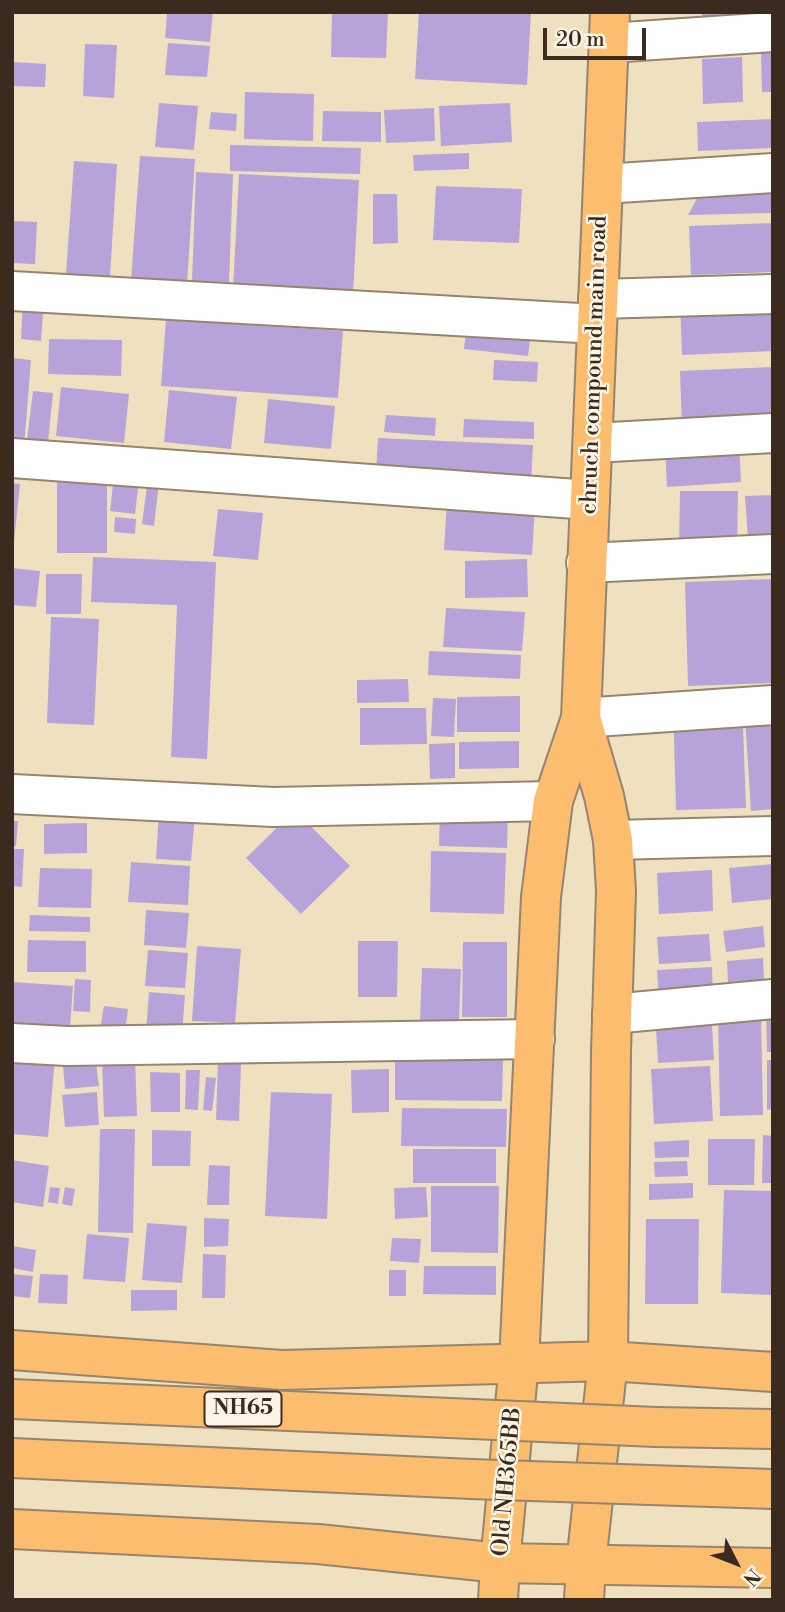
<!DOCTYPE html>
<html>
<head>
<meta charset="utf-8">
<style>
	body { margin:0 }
	#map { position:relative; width:785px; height:1612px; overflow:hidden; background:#efe0c0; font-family:"Libre Bodoni",serif }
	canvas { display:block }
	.frame { position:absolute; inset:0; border:14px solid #3b2a1e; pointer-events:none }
	.north { position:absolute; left:701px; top:1528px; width:70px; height:70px; -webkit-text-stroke:5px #fcf5e5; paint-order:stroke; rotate:132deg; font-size:19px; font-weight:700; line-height:28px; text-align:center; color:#3b2a1e }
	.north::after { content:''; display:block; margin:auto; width:24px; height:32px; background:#3b2a1e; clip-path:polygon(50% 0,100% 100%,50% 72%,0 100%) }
	.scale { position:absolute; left:543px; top:28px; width:103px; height:32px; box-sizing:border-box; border:4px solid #3b2a1e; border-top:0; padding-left:9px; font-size:21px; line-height:24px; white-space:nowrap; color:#3b2a1e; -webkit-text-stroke:5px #fcf5e5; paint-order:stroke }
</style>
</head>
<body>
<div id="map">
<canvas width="785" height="1612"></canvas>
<div class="frame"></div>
<div class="north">N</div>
<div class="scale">20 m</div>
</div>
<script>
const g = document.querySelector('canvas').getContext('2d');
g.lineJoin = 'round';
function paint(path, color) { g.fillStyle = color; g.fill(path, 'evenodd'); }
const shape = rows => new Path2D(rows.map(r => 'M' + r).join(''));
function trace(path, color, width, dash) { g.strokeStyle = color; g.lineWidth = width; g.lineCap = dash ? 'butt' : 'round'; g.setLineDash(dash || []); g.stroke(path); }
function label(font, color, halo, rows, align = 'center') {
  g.font = font + ' "Libre Bodoni",serif'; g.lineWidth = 5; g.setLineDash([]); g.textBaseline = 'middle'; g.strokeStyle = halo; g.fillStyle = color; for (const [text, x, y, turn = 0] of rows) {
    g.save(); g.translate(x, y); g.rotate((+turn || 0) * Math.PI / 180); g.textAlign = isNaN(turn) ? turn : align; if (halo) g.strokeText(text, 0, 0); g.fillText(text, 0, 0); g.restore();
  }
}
paint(shape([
	[167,12,213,12,210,42,165,38],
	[332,12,388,12,386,58,331,57],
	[419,12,531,12,527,85,415,79],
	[702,12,743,12,744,21,702,24],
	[168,43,210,46,207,77,165,75],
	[85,44,117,45,114,98,83,96],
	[761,52,773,52,773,92,762,92],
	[742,57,743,102,703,104,702,59],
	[12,62,46,64,45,87,12,86],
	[245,92,314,94,313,141,244,139],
	[159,103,198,106,194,150,155,147],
	[510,103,512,142,441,146,439,106],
	[434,108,435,141,386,143,384,110],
	[323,111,381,112,381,142,322,141],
	[211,112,237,114,236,131,209,129],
	[773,119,773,148,698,151,697,122],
	[230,145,361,148,360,174,230,171],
	[469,153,469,169,414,171,413,155],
	[140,156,195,159,187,284,131,280],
	[74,161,117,164,110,276,66,274],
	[196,172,233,174,229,282,192,281],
	[239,174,359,180,353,295,233,289],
	[436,186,522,189,519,243,433,240],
	[773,192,773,213,688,215,700,193],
	[373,194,397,194,398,243,373,244],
	[12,221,37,222,35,264,12,263],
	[773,223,773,272,691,275,689,226],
	[773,296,773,351,682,355,680,299],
	[23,299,44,300,41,341,21,339],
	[166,320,343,331,338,398,161,386],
	[467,324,531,332,528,356,464,349],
	[49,339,122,340,121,376,48,374],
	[12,358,31,360,24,448,12,447],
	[494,360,538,362,537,382,493,380],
	[773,367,773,422,682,426,680,371],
	[61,387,129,394,124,443,56,436],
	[169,390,237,397,231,449,164,442],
	[33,391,53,393,48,442,27,440],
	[268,399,335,406,331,449,264,443],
	[386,415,436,418,435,436,384,432],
	[464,419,534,422,534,439,463,437],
	[378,438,533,445,531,482,376,473],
	[739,443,741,482,667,487,665,448],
	[57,467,107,467,107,553,57,553],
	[149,471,160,473,154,526,142,524],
	[114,476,139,479,135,514,110,511],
	[12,483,20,484,14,542,12,542],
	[680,491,738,491,737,549,679,549],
	[773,495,773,539,748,540,745,496],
	[447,501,535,506,532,555,444,550],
	[218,509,263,513,258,560,213,556],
	[115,517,136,519,135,534,114,532],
	[93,557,216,562,207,759,171,757,177,605,91,602],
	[527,559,528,597,465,598,465,561],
	[12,568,40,571,36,607,12,605],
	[46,574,82,574,81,614,46,614],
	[773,579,773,683,688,686,685,582],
	[446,608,525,612,522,651,443,647],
	[51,617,99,619,94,725,47,723],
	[429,651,521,655,520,679,428,675],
	[408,679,409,702,357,703,357,680],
	[520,696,520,732,457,732,457,697],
	[433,698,456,699,454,737,431,736],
	[742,699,746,808,676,810,673,701],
	[360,708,426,708,427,744,360,745],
	[773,716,773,809,751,811,745,718],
	[519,741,519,768,459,769,459,742],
	[455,743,455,778,430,779,429,744],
	[440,807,508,809,507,848,439,846],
	[295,810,350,866,301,914,246,858],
	[159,812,195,815,191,861,156,859],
	[12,821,18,821,16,846,12,846],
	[87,823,87,853,44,854,44,824],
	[12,849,24,849,22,887,12,886],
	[431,851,506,853,504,914,430,912],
	[131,862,190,866,188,905,128,902],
	[773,864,773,899,732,903,729,868],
	[40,868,92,869,91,908,38,907],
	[712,870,713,911,659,914,657,873],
	[146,910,189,913,186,948,144,945],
	[30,915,90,917,90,932,29,931],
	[763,926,765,947,726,952,723,931],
	[709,934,711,961,659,964,657,937],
	[28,940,86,941,86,972,27,972],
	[358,941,398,941,397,997,358,997],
	[463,942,507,942,507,1017,462,1017],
	[197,946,241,949,235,1023,192,1021],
	[148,950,188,953,185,988,145,986],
	[763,958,764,980,728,982,727,961],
	[712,967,713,994,659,998,657,970],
	[422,968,461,969,459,1021,420,1020],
	[75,979,91,980,90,1012,73,1011],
	[12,982,73,986,70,1028,12,1024],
	[149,992,185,995,182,1035,146,1032],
	[104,1006,128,1009,125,1033,100,1029],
	[766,1007,773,1007,773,1052,767,1052],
	[711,1008,714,1060,658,1063,655,1011],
	[761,1013,763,1115,720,1116,718,1014],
	[14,1054,55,1058,48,1137,12,1134],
	[135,1058,137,1116,104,1117,102,1059],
	[395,1058,503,1058,502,1101,395,1100],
	[767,1060,773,1060,773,1109,767,1110],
	[218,1062,241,1063,239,1121,216,1120],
	[96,1063,99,1086,65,1089,63,1066],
	[710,1066,713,1121,654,1124,651,1069],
	[389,1069,389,1112,352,1113,351,1070],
	[186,1070,200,1070,198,1110,185,1109],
	[150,1072,180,1073,180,1112,151,1112],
	[206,1077,216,1078,212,1111,203,1110],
	[97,1092,99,1125,65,1127,62,1095],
	[271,1092,332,1094,327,1219,265,1216],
	[402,1108,507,1109,506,1147,401,1146],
	[100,1129,135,1129,133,1233,98,1232],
	[152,1130,191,1131,190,1166,152,1166],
	[763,1135,773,1136,773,1183,762,1183],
	[708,1139,755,1139,754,1185,708,1185],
	[689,1140,689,1157,655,1158,654,1142],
	[413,1149,496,1149,496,1183,413,1183],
	[12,1160,49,1166,43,1207,12,1202],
	[687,1161,688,1176,655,1177,654,1162],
	[209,1165,230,1166,229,1205,207,1205],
	[693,1183,693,1198,649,1200,649,1184],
	[431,1186,499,1186,498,1253,431,1252],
	[50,1187,60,1188,58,1204,48,1202],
	[65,1187,75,1189,72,1206,62,1204],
	[426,1187,428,1217,395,1219,394,1188],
	[724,1190,773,1191,773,1295,721,1293],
	[204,1218,229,1219,228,1246,204,1247],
	[646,1219,699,1219,698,1304,645,1304],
	[147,1223,187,1226,182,1283,142,1280],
	[87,1234,129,1238,125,1282,83,1279],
	[392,1238,421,1239,419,1263,390,1261],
	[12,1246,36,1250,33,1272,12,1268],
	[203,1254,226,1255,225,1298,202,1298],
	[424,1266,496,1266,496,1295,423,1294],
	[389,1270,406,1270,406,1296,389,1296],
	[12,1274,33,1276,30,1298,12,1296],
	[40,1274,68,1275,67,1304,38,1303],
	[131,1290,177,1290,177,1310,131,1311]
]), '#b7a3da');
const minor = shape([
	[609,43,773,32],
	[603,184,773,173],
	[12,291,597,324],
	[598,299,773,294],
	[593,443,773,433],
	[12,458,590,500],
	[586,563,773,554],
	[581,718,773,705],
	[12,794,273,807,553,801],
	[613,840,773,836],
	[612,1014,773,999],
	[12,1043,67,1046,535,1039]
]);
const major = shape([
	[12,1350,282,1370,608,1361,773,1372],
	[608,1361,611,1052,616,891,613,840,604,796,581,718,610,12],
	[12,1529,318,1544,500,1563,773,1568],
	[498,1600,500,1563,519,1363,541,897,553,801,581,718],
	[584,1600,586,1564]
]);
const highway = shape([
	[12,1399,473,1419],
	[656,1427,773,1429],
	[12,1458,471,1479],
	[650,1485,773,1489],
	[586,1564,608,1361]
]);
trace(minor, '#95856f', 42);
trace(major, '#95856f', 42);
trace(highway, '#95856f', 42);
trace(minor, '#fff', 38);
trace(major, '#fcbd6f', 38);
trace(highway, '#fcbd6f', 38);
const highwayBridge = shape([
	[473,1419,656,1427],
	[471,1479,650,1485]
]);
trace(highwayBridge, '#95856f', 42, []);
trace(highwayBridge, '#fcbd6f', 38);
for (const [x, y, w] of [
	[243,1409,77]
]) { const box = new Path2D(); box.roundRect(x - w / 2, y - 17.5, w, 35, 5); g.fillStyle = '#fcf5e5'; g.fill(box); trace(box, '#3b2a1e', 2); }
label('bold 21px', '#3b2a1e', null, [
	["NH65",243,1409]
]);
label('23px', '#3b2a1e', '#fcf5e5', [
	["chruch compound main road",595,365,-88],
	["Old NH365BB",508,1482,-85]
]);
</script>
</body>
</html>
